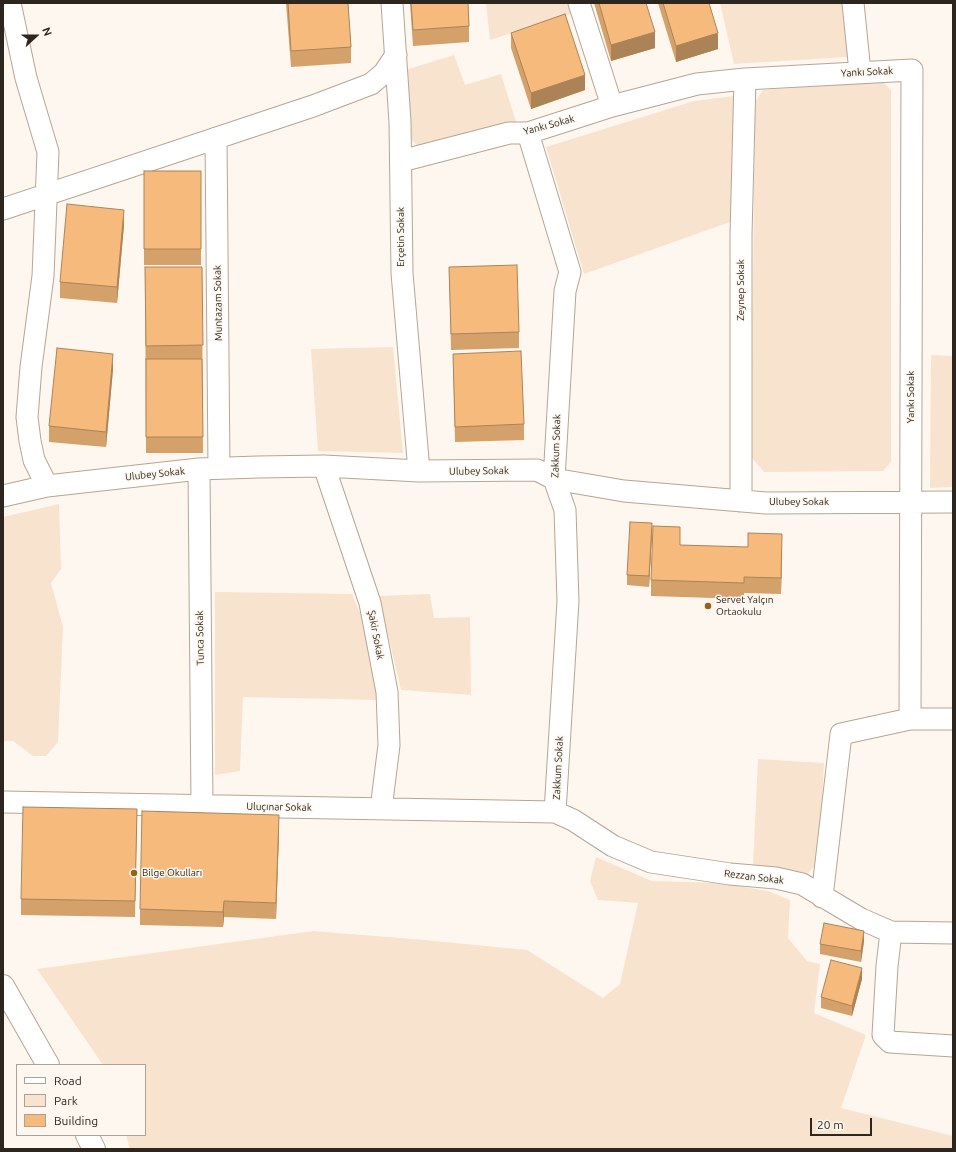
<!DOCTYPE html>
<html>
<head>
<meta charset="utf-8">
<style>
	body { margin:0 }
	#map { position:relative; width:956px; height:1152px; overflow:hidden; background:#fef7ef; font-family:Ubuntu,sans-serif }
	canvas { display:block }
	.frame { position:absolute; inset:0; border:4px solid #2c261f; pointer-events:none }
	.legend { position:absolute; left:16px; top:1064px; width:130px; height:72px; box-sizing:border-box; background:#fef7ef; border:1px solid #aaa39c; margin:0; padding:5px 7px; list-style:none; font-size:12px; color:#2c261f }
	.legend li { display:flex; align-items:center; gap:8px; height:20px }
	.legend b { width:20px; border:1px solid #aaa39c }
	.north { position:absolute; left:16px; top:16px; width:40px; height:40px; -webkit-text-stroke:3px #fef7ef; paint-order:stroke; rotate:69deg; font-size:11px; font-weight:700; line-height:16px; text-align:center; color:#2c261f }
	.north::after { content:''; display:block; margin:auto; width:14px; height:18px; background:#2c261f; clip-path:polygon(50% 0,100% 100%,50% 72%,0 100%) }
	.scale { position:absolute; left:810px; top:1118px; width:62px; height:18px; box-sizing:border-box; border:2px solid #2c261f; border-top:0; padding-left:5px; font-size:12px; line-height:14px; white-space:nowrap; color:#2c261f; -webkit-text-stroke:3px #fef7ef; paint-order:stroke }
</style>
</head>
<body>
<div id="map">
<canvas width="956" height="1152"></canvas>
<div class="frame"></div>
<ul class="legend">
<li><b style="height:5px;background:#fff"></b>Road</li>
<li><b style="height:11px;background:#f8e3cf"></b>Park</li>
<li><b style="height:11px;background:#f6bb7c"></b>Building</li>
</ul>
<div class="north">N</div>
<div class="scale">20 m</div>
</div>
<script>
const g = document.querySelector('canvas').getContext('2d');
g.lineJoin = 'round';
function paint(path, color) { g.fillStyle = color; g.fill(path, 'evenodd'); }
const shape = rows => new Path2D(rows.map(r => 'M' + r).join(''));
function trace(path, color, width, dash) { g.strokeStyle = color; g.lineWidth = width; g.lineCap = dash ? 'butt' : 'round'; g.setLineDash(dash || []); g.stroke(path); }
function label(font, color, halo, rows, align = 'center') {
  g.font = font + ' Ubuntu,sans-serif'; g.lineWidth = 3; g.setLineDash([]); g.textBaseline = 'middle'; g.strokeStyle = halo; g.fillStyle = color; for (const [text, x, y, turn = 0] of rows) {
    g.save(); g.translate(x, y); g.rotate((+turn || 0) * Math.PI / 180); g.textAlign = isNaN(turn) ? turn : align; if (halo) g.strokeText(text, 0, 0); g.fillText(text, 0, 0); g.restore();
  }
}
paint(shape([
	[486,3,568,3,572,14,490,40],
	[720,3,842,3,848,57,734,64],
	[454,55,465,85,501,74,516,122,418,146,411,140,405,70],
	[883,82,891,90,891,462,883,471,764,472,751,457,755,102,763,90],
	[734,96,733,221,584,274,546,147,694,101],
	[393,347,403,453,318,451,311,349],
	[931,355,953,356,953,487,930,488],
	[59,504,61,569,51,583,63,627,58,742,46,756,33,756,13,741,3,741,3,517],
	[215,592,352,594,364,622,378,700,243,697,240,771,215,775],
	[430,594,434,618,470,617,471,695,401,690,379,596],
	[758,759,824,763,819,860,807,875,753,866],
	[596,857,652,881,719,883,768,891,790,900,788,938,807,961,820,964,814,1013,866,1035,841,1108,953,1136,953,1149,130,1149,126,1135,145,1135,145,1065,103,1065,37,969,313,931,425,940,527,950,603,998,620,984,638,903,598,900,590,881]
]), '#f8e3cf');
const minor = shape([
	[10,3,26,78,48,152,43,276,31,367,27,417,30,441,34,460,47,486],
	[392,3,400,122,402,273,419,471],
	[579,3,612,106],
	[853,3,860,72],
	[528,133,570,272,565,291,554,479,565,510,568,601,555,812],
	[216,138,219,468],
	[401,161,509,133,528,133,612,106,697,84,745,79,912,70,910,719],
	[3,209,313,106,371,84,384,73,396,55],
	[324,466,370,603,387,692,389,745,381,809],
	[199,469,202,806],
	[3,496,47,486,199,469,258,467,324,466,419,471,537,470,554,479,624,491,766,503,953,502],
	[741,501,741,235,745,79],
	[3,802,555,812,573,820,613,846,651,862,730,874,776,878,802,884,861,919,891,932,953,933],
	[822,897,841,734,910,719,953,719],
	[891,932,887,966,883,1035,890,1042,953,1046]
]);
const tertiary = shape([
	[3,986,48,1065],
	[87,1135,94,1149]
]);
trace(minor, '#b6a594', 23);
trace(tertiary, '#b6a594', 24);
trace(minor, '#fff', 21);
trace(tertiary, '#fff', 22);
paint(shape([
	[286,3,348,3,351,47,351,63,291,67],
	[410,3,468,3,469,26,469,42,413,46],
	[594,3,646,3,655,48,611,61],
	[658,3,709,3,718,49,676,62],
	[511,33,585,90,531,109,511,48],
	[144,171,201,171,201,265,144,265],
	[124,225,117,303,60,298,60,282],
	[145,267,202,267,203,453,146,453],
	[449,267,519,332,519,348,451,350],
	[453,354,524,424,524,440,455,442],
	[113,369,106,447,49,442,49,426],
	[652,534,649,587,627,585,627,575],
	[680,545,782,550,781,594,744,593,744,599,651,596,651,580],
	[137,809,135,917,21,915,21,899],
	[279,830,276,919,224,917,223,927,140,925,140,909],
	[864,941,861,962,820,954,820,944],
	[862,979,852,1016,821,1008,821,997]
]), '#d4a16b');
paint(shape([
	[655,32,655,48,611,61,611,45],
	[718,33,718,49,676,62,676,46],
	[585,75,585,90,531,109,531,93],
	[124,210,124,225,117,303,117,287],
	[113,354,113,369,106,447,106,432],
	[652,523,652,534,649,587,649,576],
	[782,534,782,550,781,594,781,578],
	[279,815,279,830,276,919,276,903],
	[224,901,224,917,223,927,223,912],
	[864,931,864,941,861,962,861,951],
	[862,968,862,979,852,1016,852,1006]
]), '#ac8357');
const building = shape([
	[288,3,348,3,351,47,291,51,288,3],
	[411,3,468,3,469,26,413,30,411,3],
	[599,3,646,3,655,32,611,45,599,3],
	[663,3,709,3,718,33,676,46,663,3],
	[565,14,585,75,531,93,511,33,565,14],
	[144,171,201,171,201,249,144,249,144,171],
	[67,204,124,210,117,287,60,282,67,204],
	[517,265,519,332,451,334,449,267,517,265],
	[145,267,202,267,203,345,146,346,145,267],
	[57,348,113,354,106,432,49,426,57,348],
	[521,351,524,424,455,427,453,354,521,351],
	[146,359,202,359,203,437,146,437,146,359],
	[630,522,652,523,649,576,627,575,630,522],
	[653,526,680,527,680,545,748,547,748,533,782,534,781,578,744,577,744,583,651,580,653,526],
	[23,807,137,809,135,901,21,899,23,807],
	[142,811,279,815,276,903,224,901,223,912,140,909,142,811],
	[824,923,864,931,861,951,820,944,824,923],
	[831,960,862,968,852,1006,821,997,831,960]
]);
paint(building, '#f6bb7c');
trace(building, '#ac8357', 1);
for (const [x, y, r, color] of [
	[708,606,4,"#98611b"],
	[134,873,4,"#98611b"]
]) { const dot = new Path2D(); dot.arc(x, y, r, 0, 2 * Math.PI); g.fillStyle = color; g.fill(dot); trace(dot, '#fef7ef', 1.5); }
label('10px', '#2c261f', '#fef7ef', [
	["Yankı Sokak",867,72,-3],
	["Yankı Sokak",549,125,-15],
	["Erçetin Sokak",401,237,-90],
	["Zeynep Sokak",741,290,-90],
	["Muntazam Sokak",218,303,-91],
	["Yankı Sokak",911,397,-90],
	["Zakkum Sokak",556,446,-88],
	["Ulubey Sokak",479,471,-1],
	["Ulubey Sokak",155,474,-6],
	["Ulubey Sokak",799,502],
	["Şakir Sokak",376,635,79],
	["Tunca Sokak",200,638,-91],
	["Zakkum Sokak",558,768,-87],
	["Uluçınar Sokak",279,807,1],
	["Rezzan Sokak",754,877,7]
]);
label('10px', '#2c261f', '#fef7ef', [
	["Servet Yalçın",716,600],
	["Ortaokulu",716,612],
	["Bilge Okulları",142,873]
], 'left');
</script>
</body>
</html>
